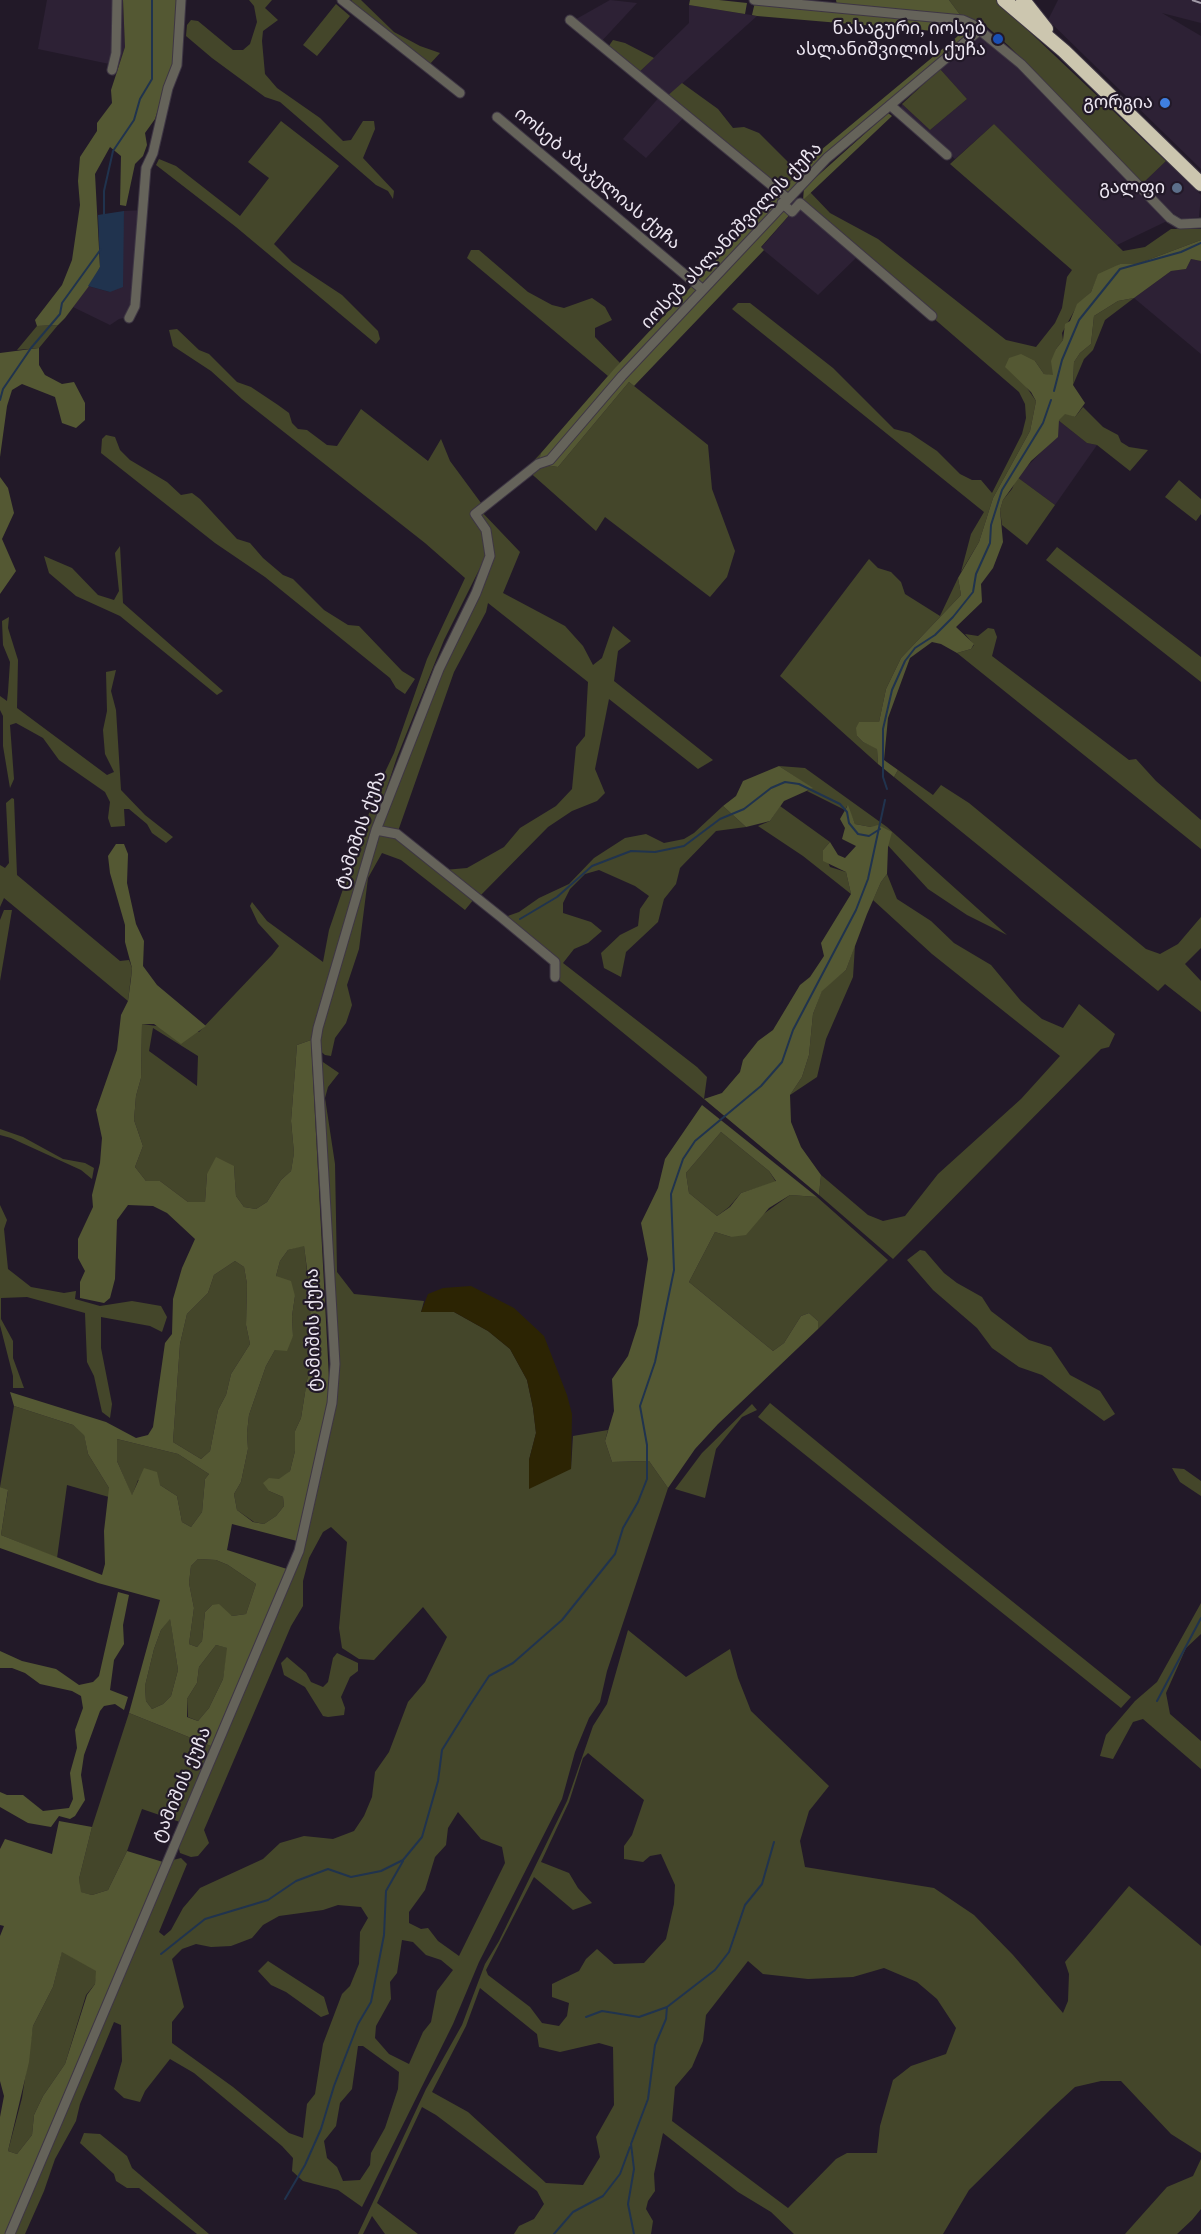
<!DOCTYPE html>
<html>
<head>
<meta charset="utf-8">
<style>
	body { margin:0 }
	canvas { display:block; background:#221928 }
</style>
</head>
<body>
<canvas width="1201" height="2234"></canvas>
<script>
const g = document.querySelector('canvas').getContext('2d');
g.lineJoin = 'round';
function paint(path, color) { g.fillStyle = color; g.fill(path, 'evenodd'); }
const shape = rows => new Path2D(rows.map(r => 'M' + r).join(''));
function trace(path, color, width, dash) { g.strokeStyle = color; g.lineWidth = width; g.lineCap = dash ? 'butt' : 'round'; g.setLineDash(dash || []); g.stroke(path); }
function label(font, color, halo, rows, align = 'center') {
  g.font = font + ' "Times New Roman","Noto Sans Georgian",serif'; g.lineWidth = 4.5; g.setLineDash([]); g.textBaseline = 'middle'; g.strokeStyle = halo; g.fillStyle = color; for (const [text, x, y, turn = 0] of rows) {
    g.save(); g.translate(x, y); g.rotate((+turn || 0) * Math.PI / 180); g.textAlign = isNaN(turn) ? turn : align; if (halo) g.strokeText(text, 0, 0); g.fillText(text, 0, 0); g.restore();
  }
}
paint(shape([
	[47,0,123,0,125,47,119,66,38,49],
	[610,0,637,3,599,44,571,22],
	[1058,0,1201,0,1201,23,1162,13,1201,36,1201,169,1048,20],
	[689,5,757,16,666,98,686,115,646,158,623,139,661,95,636,75,689,23],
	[982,33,1031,77,1167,221,1117,245,994,124,955,159,900,111,902,104,930,130,967,99,940,69],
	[1166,161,1201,195,1199,217,1183,219,1166,209,1143,183],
	[800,203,859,255,818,295,761,248],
	[146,210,134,316,119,319,110,325,73,307,88,286,110,292,122,248,124,211],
	[1191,259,1201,261,1201,354,1134,298,1171,271,1186,269],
	[1058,420,1087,443,1097,445,1055,505,1017,477,1047,446]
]), '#2d2135');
paint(shape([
	[249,0,272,0,265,8,278,20,263,31,262,41,265,74,277,88,320,118,343,141,351,140,363,121,374,121,375,129,363,158,394,191,393,199,388,191,376,185,280,102,265,97,212,58,186,36,187,25,191,20,198,21,233,50,243,50,250,44,257,22,254,6],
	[352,0,361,0,394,32,420,46,440,53,429,65,350,2],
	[949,0,996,0,1166,161,1143,183,1009,46,985,25,961,16],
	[336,4,350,16,317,56,303,45],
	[613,40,625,43,654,58,636,75,606,50],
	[940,69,967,99,930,130,902,104],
	[682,83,718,109,733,128,744,127,759,133,787,161,797,174,780,192,665,98],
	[281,121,339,166,274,244,292,262,342,295,378,331,380,339,376,344,236,227,156,165,159,159,176,166,240,216,269,178,248,162],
	[994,124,1123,251,1145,247,1171,229,1201,229,1201,240,1137,264,1120,264,1097,278,1091,292,1078,304,1062,333,1063,340,1056,349,1053,376,1044,374,1035,361,1025,385,1036,401,1030,431,993,498,979,542,961,572,971,534,984,512,732,309,738,303,750,303,833,368,894,429,910,433,937,451,960,474,972,480,981,480,992,493,1022,434,1026,418,1025,404,1019,392,800,203,810,192,830,213,878,239,1006,340,1036,347,1055,323,1062,308,1067,277,1072,270,950,164],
	[471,250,479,250,528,292,552,305,564,308,592,298,605,307,612,320,595,328,595,337,620,363,608,376,467,258],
	[1134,298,1105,320,1093,350,1084,359,1073,385,1074,362,1080,353,1091,344,1094,316,1118,301],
	[58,325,39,348,17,350,37,326],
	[177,329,199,350,209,354,237,382,251,387,278,405,289,413,292,423,298,429,307,430,327,445,337,446,361,409,428,461,441,439,450,461,481,503,476,508,487,554,444,640,397,757,364,857,311,1040,297,1045,291,1121,294,1153,291,1171,281,1180,267,1202,256,1209,244,1207,236,1196,234,1166,207,1174,205,1202,188,1202,160,1181,146,1181,135,1167,143,1146,134,1120,136,1096,141,1078,142,1024,199,1032,272,955,279,946,258,923,250,906,252,902,267,921,323,962,329,930,378,787,394,753,427,659,465,578,425,543,242,399,211,371,173,346,169,330],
	[153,1028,198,1056,197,1086,149,1051],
	[629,382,708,445,712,489,735,551,727,577,710,597,605,517,596,531,526,469,541,453,539,464,558,467],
	[1083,407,1103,427,1118,435,1121,442,1129,447,1148,450,1130,471,1097,445,1087,443,1058,420,1065,413,1075,417],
	[106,435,115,437,120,450,130,460,167,482,181,495,192,493,200,499,237,539,250,543,263,558,283,575,293,579,324,610,348,625,359,626,402,671,415,679,405,694,396,688,390,678,265,577,215,543,101,453,102,439],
	[1017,477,1055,505,1027,545,1002,525,1000,510,1003,500,1012,489],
	[1179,480,1201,499,1201,514,1196,521,1165,497],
	[479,509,520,552,503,593,565,626,583,646,593,665,602,658,613,626,631,641,618,651,614,681,713,760,698,769,609,699,595,769,605,793,597,801,572,811,548,827,478,898,444,870,467,868,504,847,520,828,556,806,572,789,576,747,585,736,588,682,488,603,486,612,454,672,397,834,474,899,465,910,401,860,382,853,368,878,359,949,347,985,352,1005,346,1023,335,1038,331,1056,325,1055,319,1050,319,1039,378,830,490,556],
	[120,546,123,603,223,691,217,695,120,616,76,596,49,573,44,556,72,568,98,595,114,600,119,591,115,553],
	[1057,547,1201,657,1201,682,1046,560],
	[869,559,878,568,891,572,901,582,905,594,940,616,958,578,961,595,901,658,886,689,879,722,859,722,857,736,863,742,877,748,878,764,780,676],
	[9,617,8,628,18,660,17,708,107,775,114,772,105,754,103,730,107,711,106,672,116,670,111,691,116,710,121,790,145,815,173,837,166,843,152,833,147,824,129,809,124,809,125,826,111,827,108,818,110,802,105,792,59,760,43,738,16,723,10,725,14,779,10,788,3,746,3,716,0,710,0,696,7,701,8,692,10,662,3,645,2,621],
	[988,628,994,629,997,637,992,656,1129,760,1136,759,1156,781,1201,820,1201,849,957,653,971,649,974,645,965,634,978,636],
	[779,766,805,768,887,827,1007,935,967,915,928,889,871,827,855,824,847,806,845,810,807,791,812,788],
	[898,770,933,795,941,785,969,803,1146,949,1160,954,1178,944,1201,917,1201,948,1185,964,1201,981,1201,1012,1165,984,1158,991,894,777],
	[12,798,14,799,17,875,120,961,129,960,132,968,128,1001,4,898,0,907,0,865,5,868,9,863,6,803],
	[723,806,746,827,716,831,680,868,676,884,664,899,658,922,626,952,621,977,604,968,601,953,620,935,638,926,640,909,649,896,635,886,599,870,585,874,570,889,563,903,563,913,591,922,602,931,588,943,574,949,563,963,697,1067,707,1077,704,1099,555,977,555,962,502,918,519,912,539,898,569,884,594,858,625,838,646,834,664,843,684,839,694,833],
	[780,806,830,842,823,850,830,867,846,872,851,894,803,856,758,826,770,821],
	[887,874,897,899,931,921,954,943,991,965,1021,1001,1042,1019,1063,1028,1079,1004,1115,1034,1109,1047,1101,1049,893,1259,819,1195,821,1175,868,1215,883,1221,905,1216,938,1174,1021,1099,1060,1056,932,954,873,900,881,882],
	[4,910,12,910,0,981,0,920],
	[855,945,853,977,826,1039,817,1077,790,1095,802,1077,809,1055,813,1014,822,990,846,970],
	[317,1058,339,1073,328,1087,325,1098,335,1164,337,1272,354,1294,424,1301,421,1312,454,1312,488,1331,510,1349,527,1380,533,1408,536,1433,529,1460,571,1469,573,1436,608,1430,605,1441,612,1462,649,1461,668,1488,607,1671,600,1702,589,1718,575,1752,562,1799,479,1962,453,2024,362,2207,338,2190,303,2181,292,2171,293,2158,282,2146,194,2073,170,2059,145,2091,140,2102,124,2098,114,2089,122,2061,121,2025,114,2022,80,2104,76,2121,55,2159,44,2191,25,2234,13,2234,173,1860,181,1858,187,1864,159,1932,164,1936,171,1930,183,1908,200,1888,263,1859,280,1843,304,1836,333,1839,354,1831,364,1816,372,1797,375,1772,389,1752,408,1702,425,1682,447,1637,423,1607,374,1660,359,1659,342,1648,339,1628,347,1542,331,1527,323,1532,309,1558,303,1581,303,1606,291,1626,204,1830,209,1843,198,1856,191,1857,180,1853,178,1845,302,1553,336,1403],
	[458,1812,481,1839,502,1847,505,1863,459,1956,438,1941,428,1928,421,1929,409,1923,409,1912,425,1890,435,1857,446,1845,448,1828],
	[338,1905,361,1907,368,1918,360,1932,359,1964,350,1986,342,1994,323,2044,315,2094,307,2104,303,2138,289,2133,233,2087,172,2043,172,2022,184,2007,172,1959,182,1949,196,1944,211,1947,231,1946,252,1938,263,1925,279,1916,323,1910],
	[402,1940,413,1942,426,1955,441,1960,453,1970,437,1991,431,2022,423,2032,409,2064,389,2054,375,2038,376,2026,391,1999,390,1982,397,1973],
	[358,2046,363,2046,399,2072,398,2089,385,2128,371,2153,370,2165,360,2180,343,2181,337,2167,327,2158,324,2141,336,2126,340,2103,352,2089],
	[0,1129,23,1137,63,1159,85,1163,94,1168,92,1179,81,1170,11,1138,0,1135],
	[721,1132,769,1171,776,1182,741,1193,729,1207,717,1216,689,1193,686,1173],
	[790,1195,817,1197,888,1260,818,1329,818,1321,809,1313,801,1316,784,1343,773,1351,689,1282,715,1232,731,1237],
	[0,1205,7,1220,4,1229,8,1269,31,1287,64,1293,76,1291,75,1299,100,1306,132,1301,161,1306,167,1317,162,1332,150,1326,101,1317,101,1348,112,1404,110,1418,102,1412,94,1376,87,1362,85,1313,27,1297,1,1298,1,1319,13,1341,13,1358,24,1388,13,1388,13,1376,0,1325],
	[304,1245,312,1315,310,1326,314,1346,312,1366,307,1380,301,1418,295,1431,295,1451,290,1471,269,1491,283,1497,284,1506,276,1516,264,1524,254,1522,237,1510,234,1494,241,1482,248,1449,247,1433,249,1415,266,1366,275,1350,293,1336,292,1316,295,1296,276,1276,280,1261,288,1250],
	[920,1250,925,1251,944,1273,957,1283,982,1297,991,1311,1029,1340,1051,1347,1070,1375,1100,1391,1115,1414,1104,1421,1042,1375,1019,1367,992,1348,977,1328,933,1290,907,1260],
	[235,1261,244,1267,247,1284,246,1325,250,1344,231,1374,226,1395,218,1410,210,1451,201,1459,173,1442,180,1344,187,1314,208,1293,214,1275],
	[770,1403,946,1548,1131,1697,1121,1708,758,1417],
	[752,1404,757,1410,742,1417,716,1449,705,1498,675,1489,702,1453],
	[14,1406,73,1425,84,1434,88,1454,109,1488,109,1497,67,1485,57,1558,1,1535,8,1491,0,1487],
	[117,1439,178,1454,209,1474,205,1479,202,1512,191,1527,182,1522,177,1496,160,1485,138,1480,132,1496,117,1461],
	[1172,1468,1184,1469,1201,1481,1201,1496,1180,1482],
	[198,1559,216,1560,228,1565,256,1584,246,1614,232,1616,212,1605,205,1612,202,1641,197,1647,189,1644,194,1608,189,1583,191,1566],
	[1201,1603,1201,1634,1186,1648,1166,1693,1170,1714,1201,1741,1201,1769,1143,1719,1133,1722,1113,1759,1100,1756,1106,1735,1135,1701,1157,1682],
	[170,1618,178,1670,171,1696,163,1704,152,1709,146,1701,145,1686,154,1649,161,1630],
	[628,1630,686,1677,730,1649,738,1678,751,1711,829,1786,809,1811,800,1841,805,1867,934,1888,974,1915,1013,1955,1063,2013,1068,2001,1069,1974,1065,1962,1129,1886,1201,1946,1201,2153,1171,2134,1121,2081,1101,2081,1075,2087,1051,2109,969,2190,943,2234,794,2234,771,2212,738,2192,663,2133,654,2174,655,2191,648,2201,646,2209,653,2221,651,2234,514,2234,519,2226,534,2219,544,2204,537,2191,436,2115,422,2107,377,2203,418,2234,385,2234,372,2216,363,2234,358,2234,426,2089,462,2025,485,1964,499,1941,567,1801,593,1726,607,1704],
	[588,1753,644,1800,632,1835,624,1846,624,1859,643,1862,650,1856,661,1854,675,1885,674,1904,666,1939,644,1963,614,1964,597,1949,586,1959,579,1971,552,1984,552,1997,569,2003,567,2016,559,2026,542,2023,530,2007,488,1975,486,1970,534,1877,573,1910,592,1903,578,1888,569,1873,541,1862,569,1802,583,1758],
	[748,1961,763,1974,808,1979,853,1977,884,1968,917,1982,937,1999,956,2028,946,2054,911,2066,893,2080,880,2126,877,2153,847,2153,836,2159,788,2208,672,2121,675,2087,692,2067,703,2041,706,2015],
	[480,1988,537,2034,539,2047,560,2052,599,2043,613,2047,614,2105,596,2137,600,2157,583,2185,546,2183,468,2112,432,2092,466,2026],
	[216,1645,228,1648,223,1679,209,1708,198,1721,188,1717,187,1699,197,1683,199,1667],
	[337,1653,358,1663,358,1671,350,1677,341,1697,345,1708,344,1715,328,1717,323,1716,305,1687,284,1675,281,1663,287,1657,306,1673,311,1682,323,1687,328,1682,333,1658],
	[129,1713,211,1746,180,1822,142,1809,127,1851,108,1890,92,1895,80,1892,79,1879,92,1827],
	[62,1951,97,1971,95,1984,86,1995,65,2064,43,2096,34,2115,32,2135,17,2154,8,2151,22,2098,33,2026,53,1987],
	[268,1961,324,1997,329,2014,321,2017,286,1992,271,1985,258,1971],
	[84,2133,100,2134,127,2156,132,2168,209,2234,197,2234,139,2188,127,2188,116,2181,114,2174,80,2143],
	[1201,2159,1201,2209,1192,2220,1177,2234,1125,2234,1167,2187,1193,2176]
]), '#44462a');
paint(shape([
	[123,0,177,0,173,64,155,119,145,133,147,145,143,156,135,164,126,206,120,205,121,156,110,147,95,174,100,267,95,278,65,318,58,325,37,326,35,320,62,285,72,260,80,205,78,181,80,157,97,131,97,123,112,103,111,90,125,47],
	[690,0,719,0,747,3,745,14,689,5],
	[836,0,949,0,961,16,837,5],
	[755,2,949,22,946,32,757,16,752,15],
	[970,26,974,31,824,155,787,194,782,190,821,150],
	[888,113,892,116,803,200,804,188],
	[780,192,792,212,761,247,764,250,634,386,629,382,558,467,538,464,541,453,614,369],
	[1201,240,1201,261,1191,259,1186,269,1171,271,1134,298,1118,301,1094,316,1091,344,1080,353,1074,362,1073,385,1085,403,1075,417,1065,414,1059,420,1058,437,1031,461,1003,500,1000,510,1003,542,993,568,981,584,982,602,956,627,974,644,971,649,957,653,941,644,932,642,910,658,888,718,884,760,898,770,894,777,878,764,877,749,863,742,857,736,856,728,859,722,879,722,886,689,901,658,961,595,958,578,979,542,993,498,1030,431,1036,401,1031,392,1005,367,1009,358,1021,354,1035,361,1044,374,1053,375,1051,361,1056,349,1063,340,1065,324,1070,321,1077,304,1091,292,1098,274,1120,264,1137,264],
	[39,348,39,365,45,375,62,384,74,382,85,403,85,420,76,428,62,423,55,397,22,384,12,390,7,406,0,457,0,353],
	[0,477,8,488,14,513,2,539,16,571,0,594],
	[779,766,813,788,784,801,770,821,746,827,723,806,736,796,743,781],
	[848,805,855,824,871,827,878,825,892,832,888,847,887,874,881,882,867,914,846,970,822,991,813,1014,809,1055,802,1077,790,1095,791,1122,801,1147,821,1175,819,1195,704,1099,722,1093,740,1072,743,1060,758,1041,773,1030,800,985,810,977,824,956,821,943,851,894,846,872,823,861,823,850,830,842,838,855,845,858,856,846,842,839,845,828,840,819],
	[116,844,124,844,128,854,127,883,136,924,144,941,143,966,157,985,206,1026,181,1044,154,1024,142,1024,141,1078,136,1096,134,1120,143,1146,135,1167,146,1181,160,1181,188,1202,205,1202,207,1174,216,1157,234,1166,236,1196,244,1207,256,1209,267,1202,281,1180,291,1171,294,1153,291,1121,297,1045,311,1040,330,1397,297,1541,232,1524,227,1550,287,1569,211,1746,129,1713,160,1600,98,1583,0,1548,0,1487,8,1490,1,1535,102,1575,105,1564,104,1531,109,1488,88,1454,84,1435,73,1425,14,1406,10,1392,106,1422,136,1438,148,1435,153,1427,165,1343,172,1334,173,1299,182,1268,195,1239,167,1213,153,1206,128,1205,117,1220,115,1279,110,1298,104,1303,80,1298,80,1282,85,1271,78,1258,78,1239,93,1207,92,1195,100,1163,102,1138,96,1110,117,1050,121,1015,128,1001,131,979,132,968,125,942,125,925,110,873,108,856],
	[304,1246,310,1292,312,1366,307,1380,301,1418,295,1431,295,1451,290,1471,279,1479,269,1478,263,1483,269,1491,283,1497,284,1506,276,1516,264,1524,253,1522,237,1510,234,1494,241,1482,248,1449,247,1433,249,1415,266,1366,275,1350,287,1351,293,1336,292,1316,295,1296,291,1281,276,1276,280,1261,288,1250],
	[235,1261,244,1267,247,1284,246,1325,250,1344,231,1374,226,1395,218,1410,210,1451,201,1459,173,1442,180,1344,187,1314,208,1293,214,1275],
	[117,1439,178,1454,209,1474,205,1479,202,1512,191,1527,182,1522,177,1496,160,1485,157,1472,144,1468,132,1495,117,1461],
	[198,1559,216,1560,228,1565,256,1584,246,1614,232,1616,219,1604,212,1605,205,1612,202,1641,197,1647,189,1644,194,1608,189,1583,191,1566],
	[170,1619,178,1670,171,1696,163,1704,152,1709,146,1701,145,1686,154,1649,161,1630],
	[216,1645,227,1648,223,1679,209,1708,198,1721,187,1717,187,1699,197,1683,199,1667],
	[702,1105,817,1197,790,1195,769,1208,746,1235,731,1237,715,1232,689,1282,773,1351,784,1343,801,1316,809,1313,818,1321,818,1329,718,1424,695,1449,668,1488,649,1461,612,1462,605,1441,614,1411,612,1379,628,1356,638,1325,648,1259,641,1223,658,1188,665,1159],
	[721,1132,769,1171,776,1181,741,1193,730,1207,717,1216,689,1193,686,1173],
	[118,1592,129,1595,123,1625,124,1644,114,1660,110,1690,128,1697,124,1710,115,1704,104,1706,100,1711,84,1755,81,1775,85,1800,75,1816,70,1819,59,1816,51,1827,28,1823,0,1807,0,1792,7,1795,23,1795,43,1811,69,1808,73,1799,70,1773,77,1748,75,1730,83,1708,81,1696,72,1691,40,1684,25,1673,12,1668,0,1668,0,1651,22,1661,56,1669,79,1685,93,1682,99,1676],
	[59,1821,92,1827,79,1879,81,1892,92,1895,108,1890,127,1851,163,1862,5,2234,0,2234,0,2117,4,2096,0,2081,0,1936,4,1926,0,1925,0,1849,5,1839,52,1854],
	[62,1952,96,1971,95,1984,87,1995,65,2064,43,2096,34,2115,32,2135,17,2154,8,2151,29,2062,33,2026,53,1987]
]), '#545833');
paint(shape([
	[471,1286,514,1308,544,1336,567,1395,572,1414,571,1469,529,1489,529,1460,536,1433,533,1408,527,1380,510,1349,488,1331,454,1312,421,1312,428,1294,443,1288]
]), '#2c2403');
paint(shape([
	[124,211,123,287,110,292,88,286,100,267,98,215]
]), '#20334e');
trace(shape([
	[104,217,104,191,113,151,134,120,140,99,152,79,152,0],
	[1054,391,1062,360,1079,320,1120,269,1181,252,1201,243],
	[0,400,3,389,31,348,60,314,62,303,101,249],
	[887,789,883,777,883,729,892,690,905,661,915,648,935,635,953,617,973,592,976,574,990,543,991,525,1002,490,1043,423,1051,400],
	[520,919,557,897,592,866,631,851,655,852,684,846,720,819,744,809,771,788,785,782,799,784,840,804,847,812,849,823,858,834,869,836,880,829],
	[1157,1701,1201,1618],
	[161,1954,205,1919,268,1900,296,1881,328,1869,351,1877,381,1871,403,1860,422,1837,438,1781,442,1750,470,1705,489,1676,513,1663,562,1620,615,1554,623,1528,638,1502,647,1479,647,1445,640,1406,655,1362,674,1270,671,1194,683,1159,695,1141,761,1086,782,1062,793,1030,856,910,868,879,885,800],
	[586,2017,602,2011,639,2017,667,2007,715,1970,729,1952,745,1905,762,1884,774,1842],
	[285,2199,305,2165,321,2129,334,2086,358,2024,371,2002,384,1935,386,1891,403,1861],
	[554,2234,573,2212,603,2196,620,2174,630,2147],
	[634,2234,628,2204,634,2169,631,2144,648,2099,655,2045,666,2019,667,2007]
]), '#20334e', 2);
const minor = shape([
	[342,0,460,93],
	[754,0,963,20,972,24,1021,64,1170,218,1180,224,1201,223],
	[570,20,787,198],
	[112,70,116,53,117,0],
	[890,105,947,155],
	[497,117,702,289],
	[782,203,792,212,800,203,932,316],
	[129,318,135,306,146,168,153,153,168,88,177,65,181,0],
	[376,830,397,834,502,918,555,962,555,977],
	[10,2234,299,1551,332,1403,335,1364,316,1040,318,1028,376,830,439,669,476,593,490,556,486,530,475,514,538,464,550,460,622,376,827,158,981,29]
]);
const highway = shape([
	[1004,0,1064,51,1201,184],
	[1023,0,1046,29]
]);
trace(minor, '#3e3644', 11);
trace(highway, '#3e3644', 16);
trace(minor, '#65635a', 9);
trace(highway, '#ccc6af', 14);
trace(shape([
	[1192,0,1201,3]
]), '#a19aa7', 2, [12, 6]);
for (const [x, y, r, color] of [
	[998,39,6,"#1a4fb4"],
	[1165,103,6,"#3f7fe0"],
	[1177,188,6,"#5c6f8a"]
]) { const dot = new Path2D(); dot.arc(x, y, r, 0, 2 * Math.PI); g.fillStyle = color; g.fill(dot); trace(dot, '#221928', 2); }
label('18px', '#ece6f1', '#221928', [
	["ნასაგური, იოსებ",986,29],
	["ასლანიშვილის ქუჩა",986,50],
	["გორგია",1153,103],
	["გალფი",1165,188]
], 'right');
label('18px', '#ece6f1', '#221928', [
	["იოსებ აბაკელიას ქუჩა",597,179,40],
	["იოსებ ასლანიშვილის ქუჩა",732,236,-46],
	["ტამიშის ქუჩა",361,830,-71],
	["ტამიშის ქუჩა",314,1330,-91],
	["ტამიშის ქუჩა",182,1785,-67]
]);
</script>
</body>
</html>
